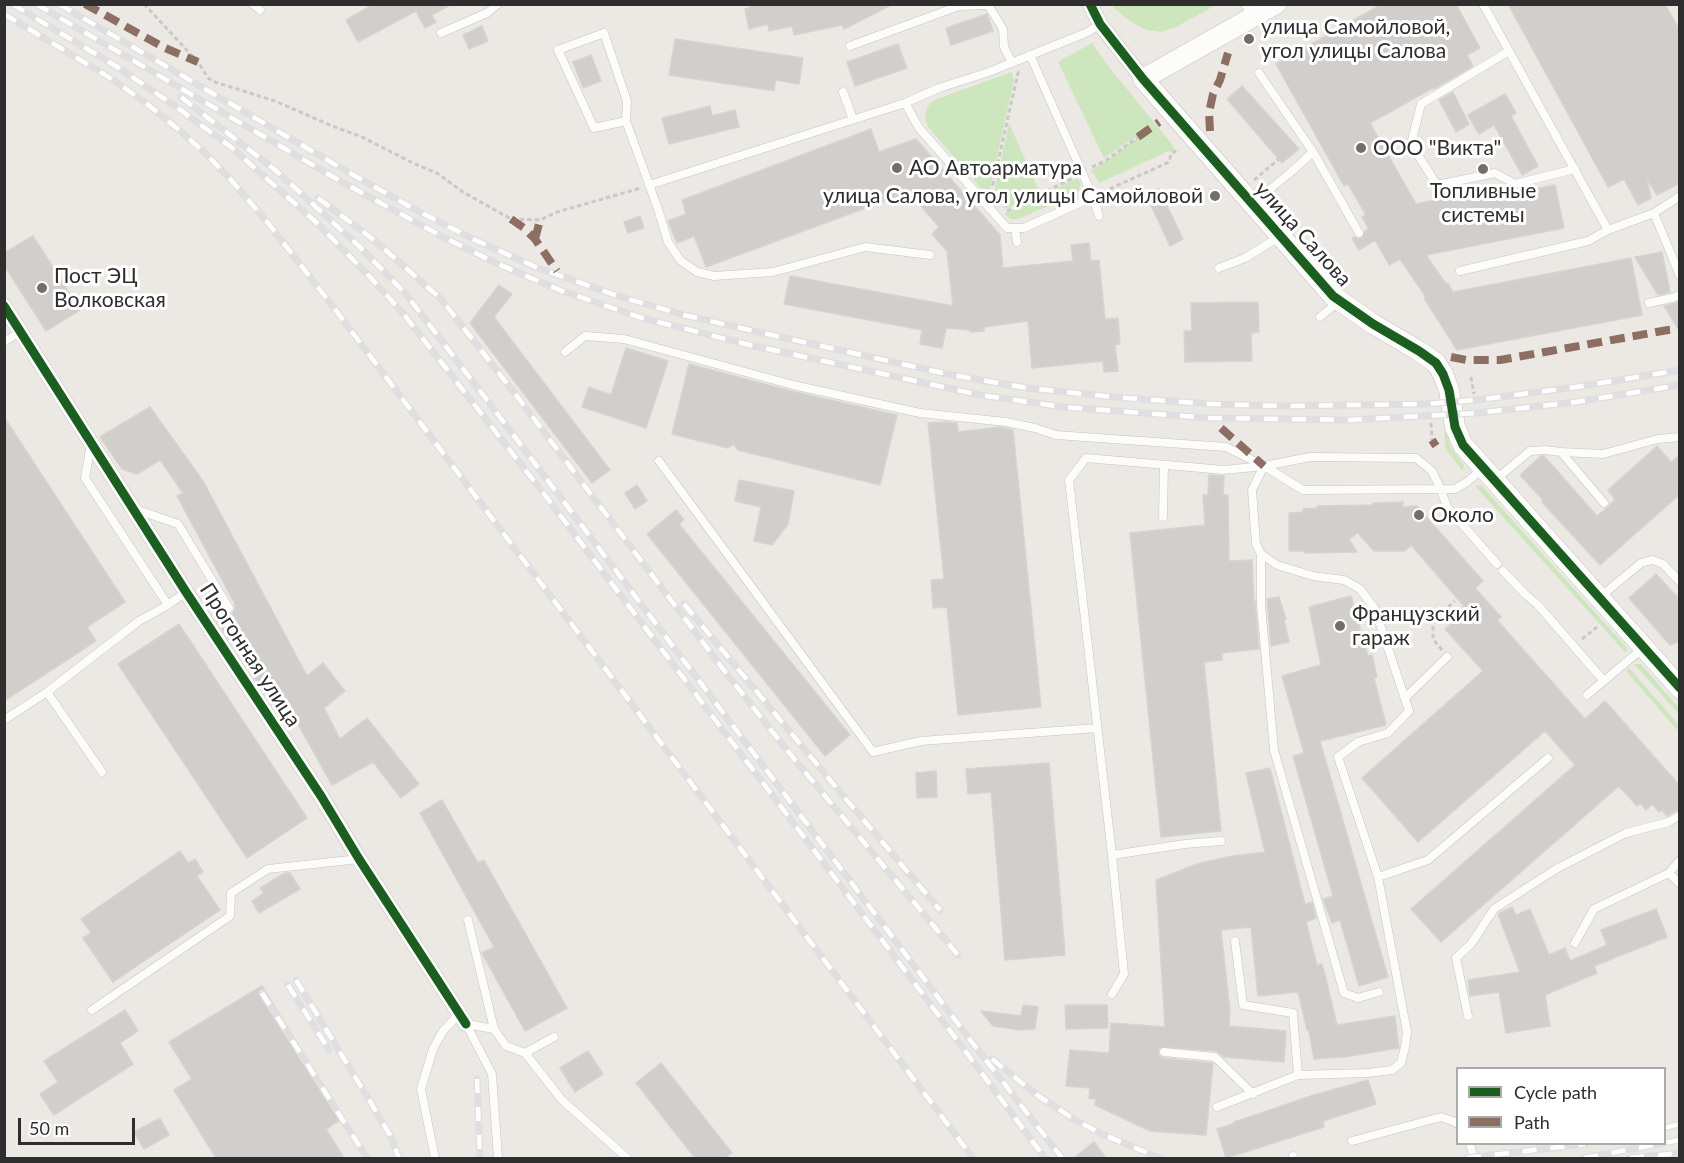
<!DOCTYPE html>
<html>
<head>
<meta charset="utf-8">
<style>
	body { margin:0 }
	#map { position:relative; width:1684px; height:1163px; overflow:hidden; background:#ece8e4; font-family:Lato,sans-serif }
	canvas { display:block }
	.frame { position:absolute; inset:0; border:6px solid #2e2e2e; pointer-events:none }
	.legend { position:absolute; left:1456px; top:1067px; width:210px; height:78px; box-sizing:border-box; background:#fff; border:2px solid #ababab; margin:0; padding:8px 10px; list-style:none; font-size:18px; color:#2e2e2e }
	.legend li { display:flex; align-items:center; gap:12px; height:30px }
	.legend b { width:30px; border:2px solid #ababab }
	.scale { position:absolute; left:18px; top:1118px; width:117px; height:27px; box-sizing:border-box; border:3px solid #2e2e2e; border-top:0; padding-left:8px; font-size:18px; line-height:21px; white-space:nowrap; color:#2e2e2e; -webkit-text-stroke:4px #fff; paint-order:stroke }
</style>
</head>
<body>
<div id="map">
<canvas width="1684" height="1163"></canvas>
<div class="frame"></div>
<ul class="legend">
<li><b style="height:8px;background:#1b5e20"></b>Cycle path</li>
<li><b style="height:8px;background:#8d6e63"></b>Path</li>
</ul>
<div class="scale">50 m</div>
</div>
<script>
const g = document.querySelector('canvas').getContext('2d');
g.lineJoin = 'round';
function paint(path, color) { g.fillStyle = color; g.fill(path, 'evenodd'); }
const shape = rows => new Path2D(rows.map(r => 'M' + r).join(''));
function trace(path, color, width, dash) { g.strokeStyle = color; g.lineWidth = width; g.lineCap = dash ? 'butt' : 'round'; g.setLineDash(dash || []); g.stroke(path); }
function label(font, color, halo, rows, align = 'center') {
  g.font = font + ' Lato,sans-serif'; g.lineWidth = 6; g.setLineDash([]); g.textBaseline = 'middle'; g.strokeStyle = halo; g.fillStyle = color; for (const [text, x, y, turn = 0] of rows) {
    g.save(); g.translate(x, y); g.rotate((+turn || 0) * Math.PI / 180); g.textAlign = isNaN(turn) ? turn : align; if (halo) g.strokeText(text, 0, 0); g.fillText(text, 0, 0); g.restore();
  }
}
paint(shape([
	[1114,5,1114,4,1216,5,1176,27,1162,32,1147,30,1131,22,1113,7],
	[1092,43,1109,67,1171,143,1175,150,1171,153,1169,151,1099,183,1091,170,1106,161,1139,137,1137,136,1104,158,1058,62],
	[1012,72,1014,80,990,189,986,194,928,127,925,119,926,111,930,103,937,99],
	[1009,123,1040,193,1006,209,995,197,994,192],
	[1078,178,1081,185,1077,194,1018,219,1011,219,1004,214],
	[1447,428,1450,446,1464,465,1463,472,1446,449,1444,435],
	[1481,485,1627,648,1626,653,1475,486],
	[1634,664,1641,664,1679,708,1679,714],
	[1629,668,1679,725,1679,732,1626,671]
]), '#cee6be');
const building = shape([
	[374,4,452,4,432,15,436,22,425,28,416,11,358,42,346,20,374,4],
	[749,4,893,4,844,29,842,25,794,35,792,26,769,31,768,24,749,29,745,9,750,8,749,4],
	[1382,4,1456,4,1480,48,1467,55,1473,66,1434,89,1433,88,1370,123,1416,204,1490,189,1491,192,1473,201,1555,185,1564,228,1426,255,1446,284,1448,283,1453,292,1631,258,1642,315,1457,350,1424,298,1426,297,1400,259,1389,265,1375,240,1359,250,1352,238,1355,237,1358,239,1362,238,1365,231,1369,229,1362,217,1366,215,1348,184,1344,186,1276,64,1382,4],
	[1508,4,1665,4,1680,31,1680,183,1657,195,1647,179,1651,198,1638,205,1624,179,1608,187,1508,4],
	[987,14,993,31,951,45,946,28,987,14],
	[482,26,488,41,469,49,463,35,482,26],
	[675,39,803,58,799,84,776,80,774,90,769,90,669,75,675,39],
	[898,44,907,68,855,86,847,62,898,44],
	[591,55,601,81,583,88,573,62,591,55],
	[1242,86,1299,149,1282,163,1227,99,1242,86],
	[1453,92,1469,124,1456,132,1439,100,1453,92],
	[1505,94,1516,113,1511,116,1538,166,1522,175,1494,125,1479,134,1468,115,1505,94],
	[710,106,712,116,735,110,739,127,669,144,662,118,710,106],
	[871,129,879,152,916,139,1000,235,1003,268,1073,261,1071,245,1089,243,1091,261,1099,260,1105,319,1118,318,1120,344,1115,345,1118,371,1104,372,1103,361,1032,368,1028,321,984,327,984,331,970,332,970,330,946,328,942,348,920,344,922,330,784,304,790,276,953,306,947,251,932,234,939,227,909,192,706,267,694,236,677,243,668,221,686,214,682,200,871,129],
	[1159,189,1183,239,1170,246,1146,195,1159,189],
	[640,216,644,228,628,233,624,222,640,216],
	[33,236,80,310,46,331,4,265,4,253,33,236],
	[1662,252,1670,292,1658,295,1635,257,1662,252],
	[499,285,512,294,494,317,610,470,592,483,470,323,499,285],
	[1258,302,1259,332,1251,333,1252,361,1185,362,1184,331,1192,331,1191,303,1258,302],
	[1680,302,1680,332,1664,306,1680,302],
	[626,348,668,361,646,428,582,407,589,387,611,395,626,348],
	[689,364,791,391,897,415,880,485,738,450,734,444,728,448,672,434,689,364],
	[150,407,203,481,307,676,323,663,345,691,324,708,340,739,367,718,419,784,401,798,373,762,332,785,290,710,280,716,214,617,224,611,229,614,233,613,235,608,235,604,177,496,183,493,160,460,137,474,122,469,100,437,150,407],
	[4,417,125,602,87,627,96,641,4,701,4,417],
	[945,422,957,423,958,432,1001,427,1013,430,1041,707,958,715,947,607,933,608,931,580,944,579,928,423,945,422],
	[1657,446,1671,462,1680,455,1680,494,1600,565,1542,502,1543,500,1520,475,1541,456,1544,456,1597,516,1608,507,1615,499,1608,490,1657,446],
	[1209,475,1224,476,1223,495,1228,495,1229,561,1252,560,1254,601,1255,601,1259,649,1222,653,1222,660,1204,662,1221,831,1161,837,1130,533,1205,525,1203,495,1208,495,1209,475],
	[739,480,794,491,788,524,772,545,754,541,761,507,735,501,739,480],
	[637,485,647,501,635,509,625,493,637,485],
	[1403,502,1403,507,1417,506,1483,581,1475,588,1501,617,1497,620,1585,719,1605,701,1680,786,1680,808,1667,816,1662,810,1659,812,1652,804,1646,810,1640,803,1637,806,1619,786,1441,942,1411,909,1575,765,1545,731,1418,842,1362,778,1483,671,1445,629,1454,621,1451,617,1464,606,1411,545,1405,551,1374,551,1358,533,1349,539,1357,552,1304,553,1304,551,1289,551,1289,513,1303,512,1303,509,1317,508,1317,506,1373,505,1373,503,1403,502],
	[676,510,684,520,679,524,850,735,825,756,647,534,676,510],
	[1656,574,1680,600,1680,641,1670,645,1629,598,1656,574],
	[1351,596,1368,656,1372,655,1377,677,1374,678,1386,725,1320,741,1388,977,1359,986,1340,920,1332,923,1323,899,1333,896,1293,756,1304,753,1282,676,1321,665,1309,607,1351,596],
	[1279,597,1286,619,1284,620,1289,642,1271,646,1267,599,1279,597],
	[179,624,307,818,247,858,118,664,179,624],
	[1049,763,1065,955,1005,960,991,792,968,794,966,769,1049,763],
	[1270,768,1305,904,1312,902,1316,918,1306,922,1317,965,1322,964,1324,971,1337,1025,1395,1016,1399,1048,1344,1057,1314,1059,1309,1031,1307,1030,1298,992,1258,996,1251,927,1221,930,1230,1012,1229,1026,1286,1031,1284,1062,1224,1057,1216,1051,1161,1047,1159,1049,1158,1054,1163,1058,1213,1063,1206,1135,1150,1131,1095,1105,1096,1099,1089,1098,1090,1088,1066,1086,1070,1050,1109,1053,1111,1023,1165,1027,1156,880,1200,863,1233,856,1265,852,1246,773,1270,768],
	[936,771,937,797,917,798,916,773,936,771],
	[442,800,478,863,484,860,567,1008,525,1031,483,955,482,953,494,947,420,813,442,800],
	[180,851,188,863,195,859,203,872,197,876,220,910,113,982,83,938,91,933,81,919,180,851],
	[285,873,290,873,300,889,259,913,252,901,264,893,260,888,285,873],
	[1512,907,1516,915,1530,909,1549,955,1565,948,1570,961,1607,945,1601,930,1656,909,1667,937,1594,966,1597,973,1545,995,1550,1026,1506,1033,1499,992,1470,996,1468,980,1520,972,1498,914,1512,907],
	[262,986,343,1118,326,1129,344,1158,216,1158,174,1090,192,1079,169,1042,262,986],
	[1023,1005,1038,1007,1035,1029,1020,1030,993,1026,981,1011,1021,1016,1023,1005],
	[1065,1005,1107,1005,1108,1028,1066,1029,1065,1005],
	[125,1010,138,1031,120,1043,133,1064,54,1115,40,1094,58,1082,44,1061,125,1010],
	[588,1051,603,1074,575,1092,560,1068,588,1051],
	[661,1063,732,1153,725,1158,695,1158,636,1083,661,1063],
	[1368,1080,1376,1104,1323,1121,1324,1127,1226,1158,1217,1129,1235,1123,1234,1122,1314,1095,1368,1080],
	[160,1118,169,1135,144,1149,134,1132,160,1118],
	[1094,1142,1106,1158,1074,1158,1094,1142]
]);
paint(building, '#d1cecb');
trace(building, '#d7d4d0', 1.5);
const service = shape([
	[253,4,260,10],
	[1245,4,1252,16],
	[1483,4,1608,230,1654,213,1680,196],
	[441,33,487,13,498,4],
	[850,46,959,6,988,5,1003,29,1004,47,1012,63],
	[1509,51,1421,104,1411,144,1437,185,1495,173,1515,184,1575,169],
	[1030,55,1093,197,1099,216],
	[1259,73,1313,152,1359,233],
	[843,92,853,119],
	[905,103,919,128,1007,228,1024,228,1093,197],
	[626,121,594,128,558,50,604,33,627,101,626,121,658,209,668,242,680,260,697,272,714,276,773,272,865,247,930,255],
	[649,185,905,103,939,88,989,72,1088,32,1100,24],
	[1253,203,1291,172,1313,152],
	[1654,213,1680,276],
	[1015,228,1017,242],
	[1219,268,1245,258,1279,237],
	[1460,271,1588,241,1608,230],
	[1649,303,1672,298,1680,295],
	[1320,317,1338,302],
	[4,342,21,331],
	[565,352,585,336,624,339,793,385,920,413,1006,422,1035,428,1056,435,1226,447,1264,466,1303,490,1455,489,1467,482,1482,469],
	[91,444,85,478,168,605],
	[1561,452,1603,454,1658,439,1680,437],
	[659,461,873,752,921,741,1097,728],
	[1495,480,1530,451,1545,450,1561,452,1604,503],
	[135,509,178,524,229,608],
	[1163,517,1164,465],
	[1261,554,1261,605,1274,750,1344,993,1358,998,1379,992],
	[1503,571,1526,595,1537,604,1604,681],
	[1600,597,1641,563,1652,560,1663,564,1680,582],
	[47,692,102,772],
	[1587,695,1643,648],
	[1405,698,1447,657],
	[4,720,47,692,139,621,168,605,186,592],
	[1112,855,1185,844,1221,841],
	[1669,873,1680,884],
	[1378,877,1428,860,1548,758],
	[468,920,494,1029],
	[1235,941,1243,1005,1293,1013,1298,1075],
	[1575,943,1594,909,1669,873,1680,860],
	[1112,994,1124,974,1112,855,1069,480,1086,458,1224,470,1264,466,1310,457,1416,458,1432,471,1441,490,1447,507,1497,564],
	[92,1010,230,916,231,893,268,869,359,859],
	[1468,1016,1456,958,1471,944,1494,909,1556,869,1626,833,1669,822,1680,815],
	[466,1024,492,1074,498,1158],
	[466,1024,494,1029,506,1046,525,1053,554,1037],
	[1164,1052,1215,1057,1253,1094],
	[525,1053,562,1100,627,1158],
	[1217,1107,1298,1075,1367,1073,1392,1070,1401,1063,1405,1047,1407,1032,1378,877,1338,757,1358,742,1388,733,1409,711,1375,609,1360,589,1344,580,1313,576,1277,565,1261,554,1256,544,1252,490,1264,466],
	[1352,1141,1441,1117,1455,1122,1458,1124],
	[1470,1144,1474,1158],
	[1293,1156,1293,1158],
	[435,1158,421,1089,433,1049,443,1031,459,1014]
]);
const minor = shape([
	[1090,4,1100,24,1143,79],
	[4,306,186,592,321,796,359,859,466,1024]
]);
const tertiary = shape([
	[1276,4,1143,79,1333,296,1373,324,1419,351,1436,363,1443,374,1449,390,1455,427,1463,445,1680,688]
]);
trace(service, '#c5c4c5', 9);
trace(minor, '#c5c4c5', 16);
trace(tertiary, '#c5c4c5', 21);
trace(shape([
	[144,4,198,62,208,78,215,82,275,101,332,126,362,137,413,163,437,173,463,192,511,219,540,220,557,212,641,188],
	[1092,167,1105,161,1138,137],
	[1254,180,1279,159],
	[1103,192,1169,162,1171,154,1179,149],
	[991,193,1018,73,1021,72],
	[1007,211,1073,178],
	[1471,377,1474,394],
	[1431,423,1432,440],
	[1582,639,1597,627],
	[1442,650,1433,639,1433,623,1439,615,1455,601]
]), '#c9c9c8', 3, [4.5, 3]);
trace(service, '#fcfcfb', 8);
trace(minor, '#fcfcfb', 15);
trace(tertiary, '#fcfcfb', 20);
const rail = shape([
	[12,4,119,68,175,106,231,147,318,224,370,277,402,312,541,490,910,977,1045,1158],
	[36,4,342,182,443,237,498,264,562,291,642,318,750,345,980,395,1063,407,1209,418,1350,420,1477,413,1576,402,1680,385],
	[59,4,348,172,416,210,475,240,538,268,618,296,684,315,754,331,947,374,1027,388,1113,397,1211,404,1284,406,1426,404,1477,400,1576,387,1680,370],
	[4,14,115,81,147,104,178,129,205,153,232,181,268,223,331,304,973,1158],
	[181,97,274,169,360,247,405,293,490,404,971,1041,1062,1158],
	[318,198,374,240,441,299,516,395,723,669,790,754,958,955],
	[684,604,845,798,940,910],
	[296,980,368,1098,390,1135,399,1158],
	[288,985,329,1050],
	[262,993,367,1158],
	[992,1059,1037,1095,1075,1120,1104,1135,1160,1158],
	[477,1079,480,1158],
	[1664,1128,1680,1124],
	[1467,1158,1585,1144],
	[1584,1158,1680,1140],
	[1630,1158,1680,1153]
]);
trace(rail, '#dfdfe1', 7);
trace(rail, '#fff', 4.5, [14]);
trace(shape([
	[85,4,165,48,198,62],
	[1210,131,1209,113,1213,94,1220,80,1228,53],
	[1138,137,1159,122],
	[511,219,524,228,535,239,557,271],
	[535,239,540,220],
	[1451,357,1466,360,1500,360,1668,330,1680,329],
	[1221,428,1264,466],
	[1432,440,1436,446]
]), '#8d6e63', 8, [15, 8]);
trace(shape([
	[1090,4,1100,24,1143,79,1333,296,1373,324,1419,351,1436,363,1443,374,1449,390,1455,427,1463,445,1680,688],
	[4,306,186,592,321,796,359,859,466,1024]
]), '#1b5e20', 9);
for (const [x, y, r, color] of [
	[1249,39,6,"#706f6e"],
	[1361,148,6,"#706f6e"],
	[897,168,6,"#706f6e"],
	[1483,169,6,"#706f6e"],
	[1215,196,6,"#706f6e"],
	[42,288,6,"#706f6e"],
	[1419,515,6,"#706f6e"],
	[1340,626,6,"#706f6e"]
]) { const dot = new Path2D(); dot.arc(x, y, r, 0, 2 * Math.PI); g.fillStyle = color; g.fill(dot); trace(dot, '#fff', 2); }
label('21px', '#2e2e2e', '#fff', [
	["улица Самойловой,",1261,27],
	["угол улицы Салова",1261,51],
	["ООО \"Викта\"",1373,148],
	["АО Автоарматура",909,168],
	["Топливные",1483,191,"center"],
	["системы",1483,215,"center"],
	["улица Салова, угол улицы Самойловой",1203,196,"right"],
	["Пост ЭЦ",54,276],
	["Волковская",54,300],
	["Около",1431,515],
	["Французский",1352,614],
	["гараж",1352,638]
], 'left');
label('21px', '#2e2e2e', '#fff', [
	["улица Салова",1303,234,48],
	["Прогонная улица",250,655,57]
]);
</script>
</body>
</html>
